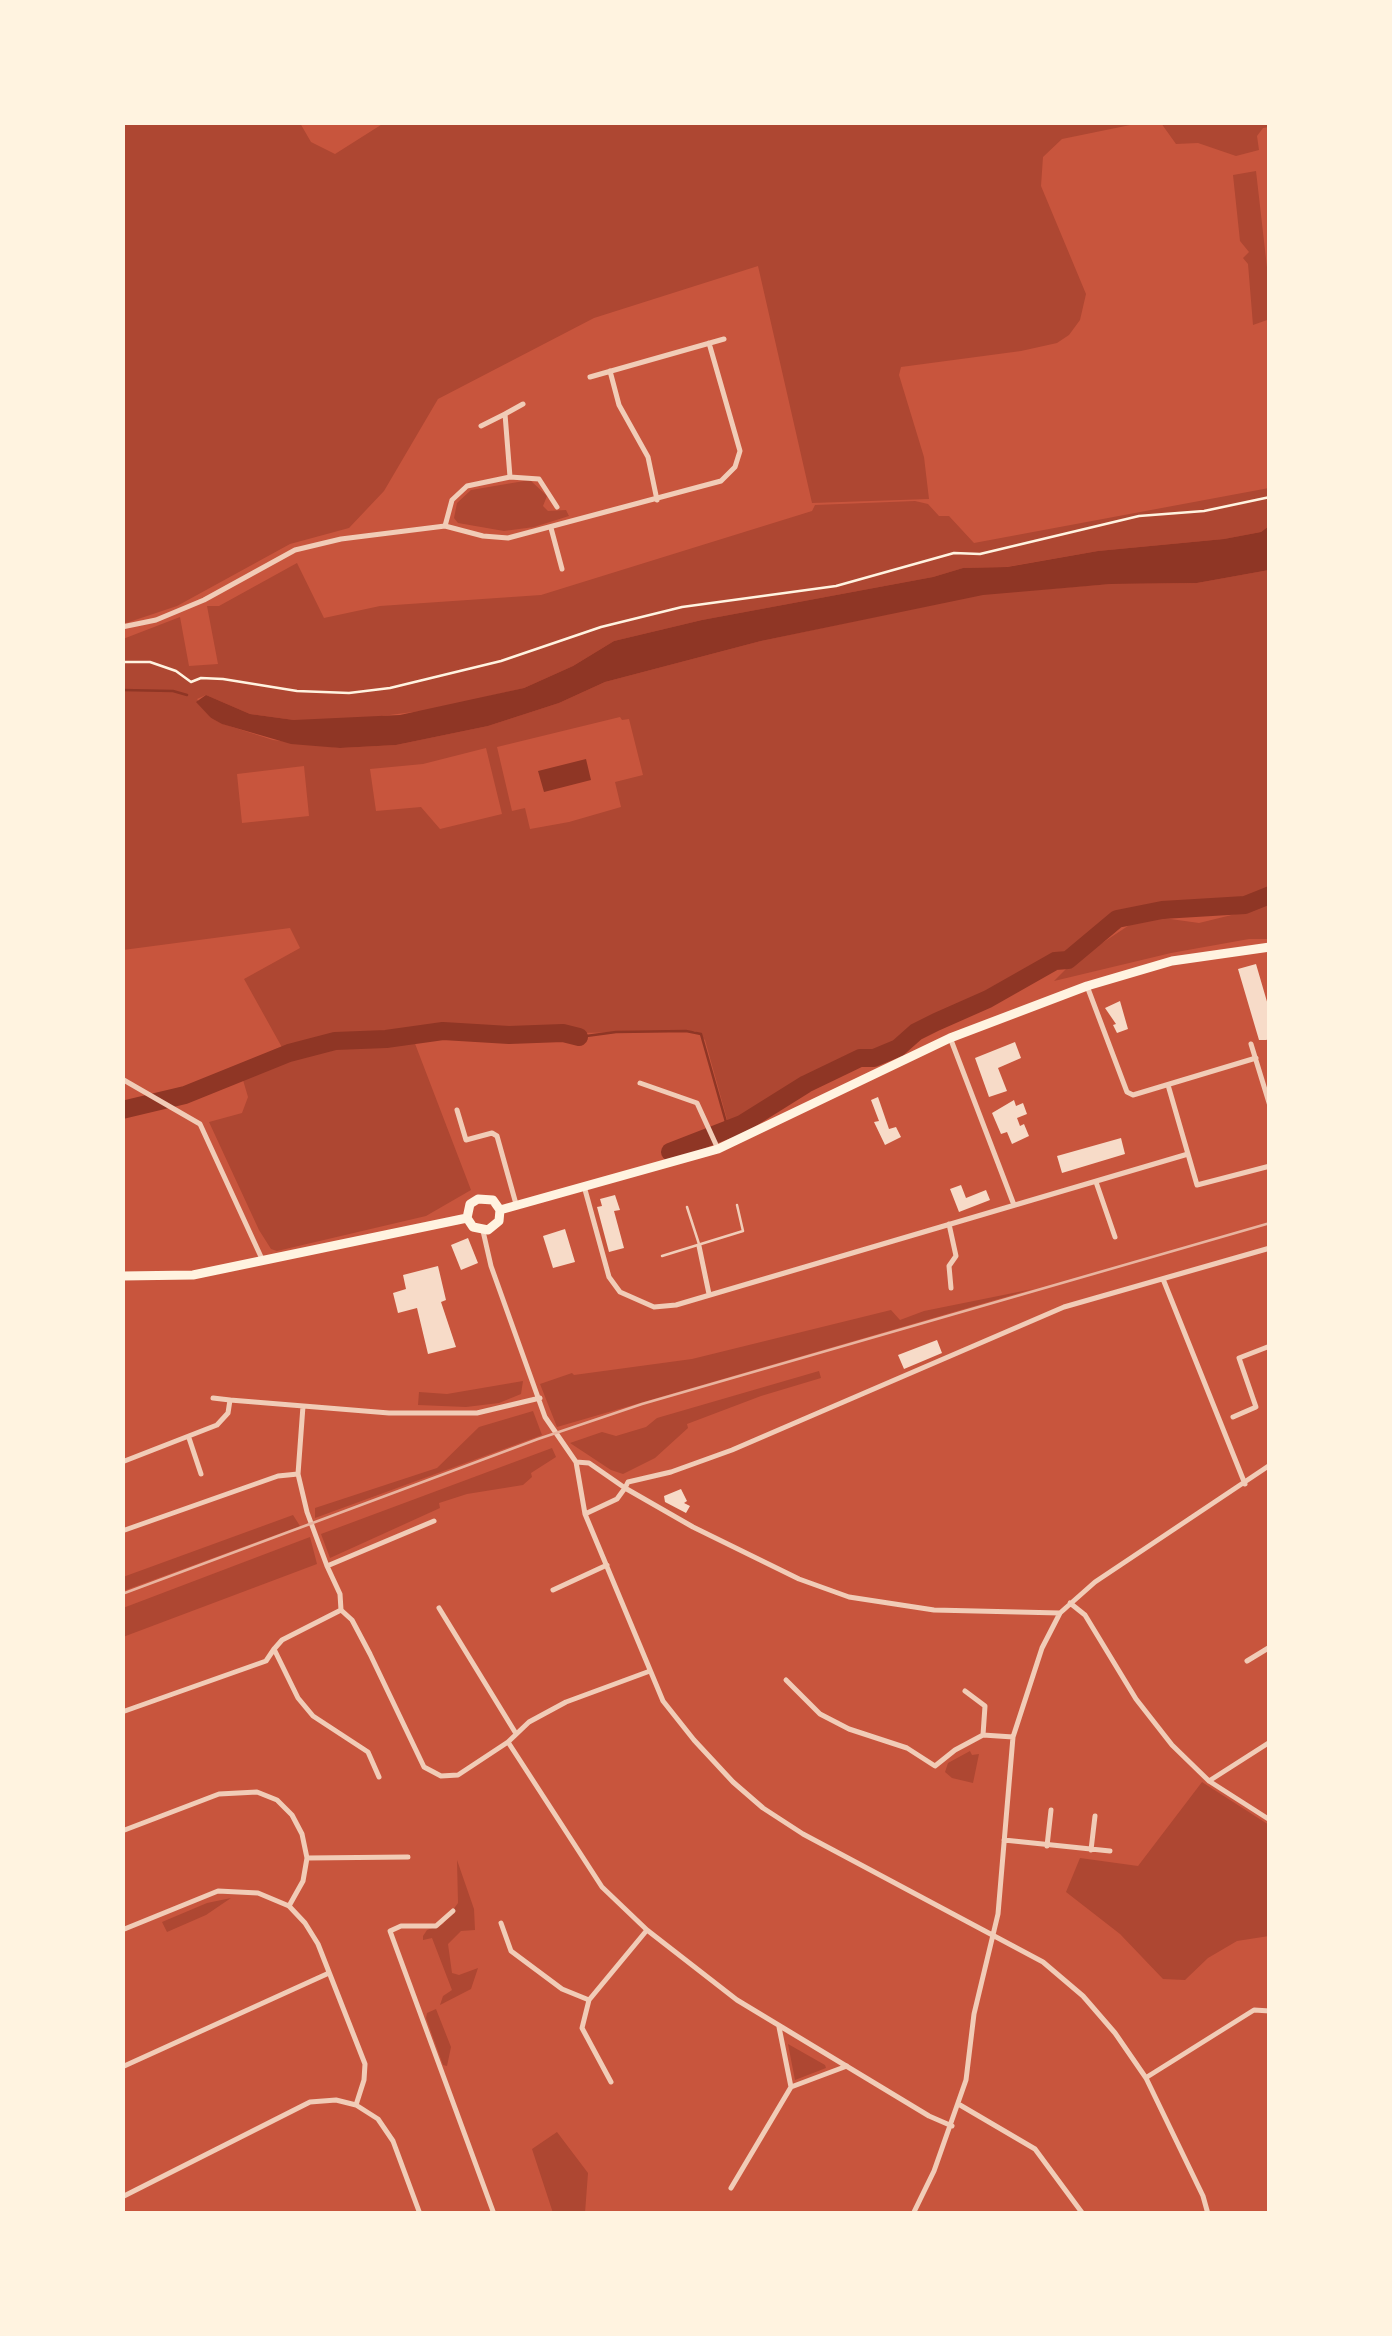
<!DOCTYPE html>
<html>
<head>
<meta charset="utf-8">
<style>
	body { margin:0 }
	#map { position:relative; width:1392px; height:2336px; overflow:hidden; background:#c8553d; font-family:"Varela Round",sans-serif }
	canvas { display:block }
	.frame { position:absolute; inset:0; border:125px solid #fff3e0; pointer-events:none }
</style>
</head>
<body>
<div id="map">
<canvas width="1392" height="2336"></canvas>
<div class="frame"></div>
</div>
<script>
const g = document.querySelector('canvas').getContext('2d');
g.lineJoin = 'round';
function paint(path, color) { g.fillStyle = color; g.fill(path, 'evenodd'); }
const shape = rows => new Path2D(rows.map(r => 'M' + r).join(''));
function trace(path, color, width, dash) { g.strokeStyle = color; g.lineWidth = width; g.lineCap = dash ? 'butt' : 'round'; g.setLineDash(dash || []); g.stroke(path); }
paint(shape([
	[1269,122,1269,127,1263,128,1257,136,1259,150,1236,156,1198,143,1176,144,1161,123],
	[384,123,384,122,1140,123,1062,139,1043,157,1041,186,1086,294,1080,320,1069,335,1057,343,1021,351,901,367,899,375,924,457,929,499,812,503,758,266,594,318,438,399,384,491,349,528,290,544,177,606,123,624,123,123,300,123,311,142,335,154],
	[1256,171,1269,285,1270,319,1253,325,1248,264,1243,258,1249,252,1240,241,1233,175],
	[530,480,547,496,543,506,548,511,566,510,569,516,534,527,504,531,458,523,454,518,457,503,471,490],
	[1269,488,1269,526,1261,532,1224,539,1098,551,1006,567,963,568,933,577,702,620,614,641,573,666,524,688,429,710,350,720,294,720,250,714,206,695,197,699,211,718,223,724,273,740,340,748,396,745,488,726,559,703,605,682,761,641,983,594,1111,584,1197,583,1269,570,1269,939,1249,939,1171,953,1054,981,1072,963,1137,920,1156,917,1199,923,1248,911,1242,898,1138,909,1098,931,1082,945,995,993,902,1041,822,1074,766,1107,728,1123,705,1040,695,1031,577,1033,575,1029,549,1028,541,1031,434,1028,393,1034,320,1038,284,1051,244,979,300,948,290,928,123,950,123,639,180,617,189,666,218,664,207,606,219,606,297,563,324,618,380,606,541,595,812,511,815,505,915,501,928,504,939,516,949,516,974,543],
	[620,717,622,720,629,719,643,775,615,782,621,807,569,822,530,829,525,808,512,811,497,747],
	[486,748,502,814,440,829,421,807,376,811,370,769,423,764],
	[304,766,309,816,242,823,237,774],
	[414,1041,471,1190,426,1216,277,1251,271,1249,259,1230,209,1122,242,1113,248,1097,243,1080,291,1059,334,1047,366,1047],
	[1033,1289,557,1427,540,1384,572,1373,574,1375,692,1359,891,1310,900,1320,924,1311],
	[819,1371,821,1378,761,1396,687,1424,688,1428,655,1458,623,1474,611,1470,570,1443,602,1432,616,1436,646,1427,657,1418],
	[523,1381,521,1394,499,1403,466,1407,418,1405,419,1392,447,1394],
	[533,1411,542,1435,315,1518,315,1508,437,1468,479,1427],
	[552,1448,556,1457,531,1473,532,1477,523,1485,467,1494,439,1503,440,1508,330,1558,321,1534],
	[293,1515,300,1526,123,1591,123,1577],
	[310,1537,317,1564,123,1637,123,1608],
	[970,1751,972,1755,979,1754,973,1783,952,1778,945,1772,948,1763],
	[1202,1782,1269,1825,1269,1936,1237,1941,1208,1958,1185,1980,1163,1979,1120,1934,1066,1892,1080,1858,1138,1866],
	[457,1860,474,1909,475,1930,461,1931,448,1944,452,1973,459,1975,478,1968,471,1989,440,2005,443,1996,452,1990,432,1938,423,1940,423,1936,427,1930,443,1924,458,1903],
	[231,1898,206,1915,167,1932,162,1922,207,1903],
	[436,2009,451,2047,447,2066,443,2065,426,2018,427,2013],
	[788,2044,825,2065,826,2068,795,2080],
	[557,2132,588,2173,585,2213,553,2213,532,2149]
]), '#ae4732');
paint(shape([
	[1269,526,1269,570,1197,583,1111,584,983,595,761,641,605,682,559,703,488,726,396,745,340,748,291,744,222,724,211,718,196,702,206,695,250,714,294,720,400,715,524,688,573,666,614,641,702,620,933,577,963,568,1007,567,1098,551,1224,539,1261,532],
	[586,759,591,780,544,792,538,771]
]), '#8f3625');
trace(shape([
	[122,690,173,691,187,695],
	[579,1037,616,1032,686,1031,701,1034,728,1129]
]), '#8f3625', 2.5);
trace(shape([
	[122,1110,185,1095,289,1053,335,1041,386,1039,443,1031,509,1035,563,1033,579,1037],
	[670,1152,742,1124,806,1084,860,1058,874,1058,898,1048,916,1032,936,1022,988,999,1055,961,1068,960,1117,919,1162,910,1245,905,1270,895]
]), '#8f3625', 18);
paint(shape([
	[1256,964,1270,1012,1270,1039,1266,1040,1259,1040,1238,969],
	[1120,1001,1128,1029,1117,1033,1113,1025,1116,1024,1105,1008],
	[1015,1042,1021,1058,998,1068,1007,1091,989,1097,975,1058],
	[878,1097,889,1129,896,1127,901,1137,885,1145,874,1122,879,1121,871,1100],
	[1014,1100,1016,1106,1023,1103,1027,1114,1017,1118,1020,1126,1024,1124,1029,1136,1012,1144,1007,1132,1001,1134,992,1113],
	[1121,1138,1125,1154,1062,1173,1057,1156],
	[961,1185,966,1198,986,1190,990,1200,959,1212,950,1189],
	[615,1195,620,1210,614,1211,624,1248,609,1252,597,1207,602,1206,600,1199],
	[565,1229,575,1262,553,1268,543,1236],
	[468,1238,478,1263,461,1270,451,1245],
	[438,1266,446,1300,441,1302,456,1347,428,1354,417,1308,398,1313,393,1293,406,1289,403,1275],
	[937,1340,942,1353,904,1369,898,1355],
	[681,1489,687,1501,684,1503,690,1506,686,1513,665,1502,664,1496]
]), '#f7dbc8');
trace(shape([
	[122,662,150,662,176,671,191,682,201,678,223,679,297,691,349,693,390,688,501,661,601,627,682,607,836,586,954,553,980,554,1139,516,1204,511,1270,497]
]), '#fff3e0', 2.5);
trace(shape([
	[687,1207,699,1244],
	[662,1256,743,1231,737,1205]
]), '#f1ccb7', 2.5);
trace(shape([
	[610,371,619,405,648,457,657,500],
	[590,377,724,339],
	[505,414,523,404],
	[510,477,539,479,557,507],
	[445,526,452,500,467,486,510,477,505,414,481,426],
	[551,528,562,569],
	[122,627,156,620,204,600,295,550,341,539,445,526,483,536,508,538,721,481,735,467,740,451,709,343],
	[1087,986,1127,1092,1133,1095,1256,1058],
	[951,1040,1014,1205],
	[1251,1044,1270,1106],
	[122,1079,200,1124,262,1259],
	[640,1083,697,1103,718,1149],
	[1168,1085,1197,1185,1270,1166],
	[457,1110,466,1140,492,1133,497,1136,516,1204],
	[1096,1182,1115,1237],
	[584,1186,609,1277,620,1292,654,1307,676,1305,1188,1154],
	[949,1224,956,1256,949,1266,951,1288],
	[483,1231,491,1266,545,1417,576,1462,585,1514,663,1701,694,1740,733,1782,763,1808,803,1834,1043,1962,1083,1996,1115,2033,1146,2078,1203,2196,1208,2214],
	[699,1246,709,1294],
	[1163,1279,1245,1484],
	[213,1398,230,1400],
	[303,1406,298,1474,307,1512,327,1566],
	[1233,1417,1256,1407,1239,1358,1270,1346],
	[189,1438,201,1474],
	[122,1462,217,1425,228,1413,230,1400,389,1413,477,1413,540,1398],
	[576,1462,589,1463,625,1488,628,1482,671,1472,732,1450,1064,1307,1270,1248],
	[585,1514,617,1499,625,1488,693,1527,799,1579,849,1597,934,1610,1060,1613],
	[434,1521,327,1566,340,1594,341,1610,352,1620,370,1654,424,1767,441,1776,458,1775,508,1742],
	[122,1531,278,1476,298,1474],
	[553,1590,607,1565],
	[1070,1603,1085,1615,1136,1699,1172,1745,1209,1781,1270,1820],
	[439,1608,515,1732],
	[1270,1641,1270,1642],
	[275,1648,282,1640,341,1610],
	[1247,1661,1270,1647],
	[650,1671,566,1702,529,1722,508,1742,602,1887,647,1930,737,2000,929,2116,952,2126],
	[786,1680,820,1714,849,1729,907,1748,935,1766,955,1750,983,1735,1013,1737],
	[965,1691,985,1706,983,1735],
	[122,1712,266,1661,274,1649,298,1698,313,1716,368,1752,379,1777],
	[1209,1781,1270,1742],
	[122,1831,219,1794,257,1792,277,1800,292,1815,302,1834,307,1858,303,1881,289,1906],
	[1004,1840,1110,1851],
	[1047,1846,1051,1810],
	[1091,1850,1095,1816],
	[307,1858,408,1857],
	[453,1911,436,1926,401,1926,390,1931,494,2214],
	[501,1923,511,1951,562,1989,589,2000],
	[122,1930,218,1891,258,1893,289,1906,305,1923,318,1944,365,2064,364,2080,356,2105],
	[122,2067,329,1973],
	[1147,2077,1254,2010,1270,2011],
	[611,2082,582,2028,589,2000,647,1930],
	[791,2087,847,2066],
	[960,2105,1035,2149,1083,2214],
	[731,2188,791,2087,779,2027],
	[122,2197,310,2102,336,2100,356,2105,378,2119,393,2141,420,2214],
	[913,2214,934,2171,966,2080,974,2014,998,1914,1013,1737,1042,1648,1060,1613,1095,1582,1270,1465]
]), '#f1ccb7', 5);
trace(shape([
	[500,1210,718,1149,950,1038,1087,986,1172,961,1270,947],
	[467,1218,473,1227,488,1230,499,1221,500,1210],
	[467,1218,470,1204,478,1199,493,1200,500,1210],
	[122,1276,193,1275,467,1218]
]), '#fff3e0', 9);
trace(shape([
	[122,1594,538,1439,642,1404,1270,1223]
]), '#e9b49f', 2.5);
</script>
</body>
</html>
